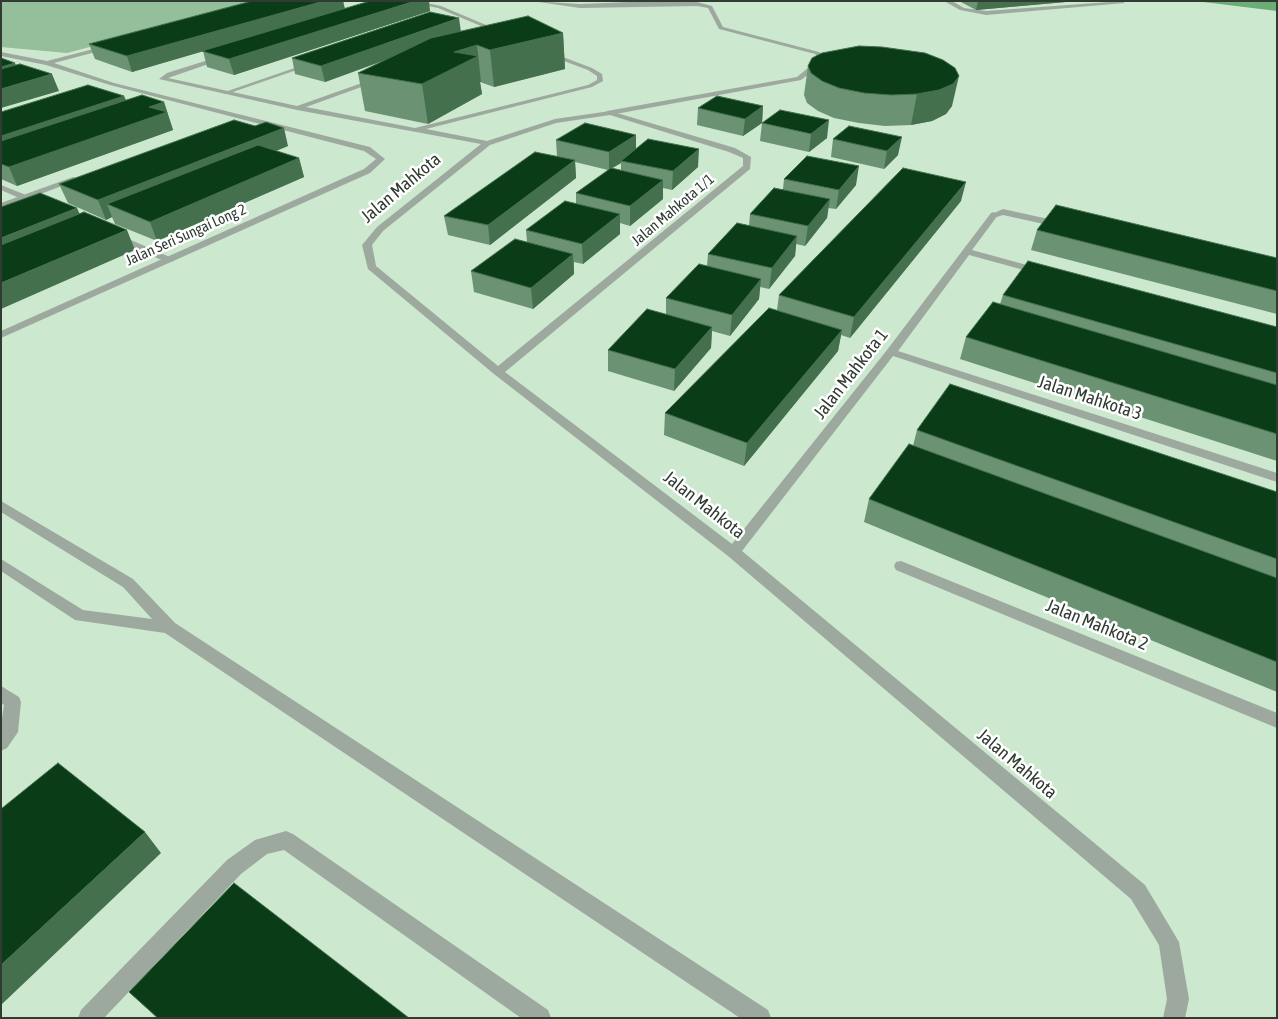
<!DOCTYPE html>
<html>
<head>
<meta charset="utf-8">
<style>
	body { margin:0 }
	#map { position:relative; width:1278px; height:1019px; overflow:hidden; background:#cce8cf; font-family:"Asap Condensed",sans-serif }
	canvas { display:block }
	.frame { position:absolute; inset:0; border:2px solid #303b32; pointer-events:none }
</style>
</head>
<body>
<div id="map">
<canvas width="1278" height="1019"></canvas>
<div class="frame"></div>
</div>
<script>
const g = document.querySelector('canvas').getContext('2d');
g.lineJoin = 'round';
function paint(path, color) { g.fillStyle = color; g.fill(path, 'evenodd'); }
const shape = rows => new Path2D(rows.map(r => 'M' + r).join(''));
function trace(path, color, width, dash) { g.strokeStyle = color; g.lineWidth = width; g.lineCap = dash ? 'butt' : 'round'; g.setLineDash(dash || []); g.stroke(path); }
function label(font, color, halo, rows, align = 'center') {
  g.font = font + ' "Asap Condensed",sans-serif'; g.lineWidth = 5; g.setLineDash([]); g.textBaseline = 'middle'; g.strokeStyle = halo; g.fillStyle = color; for (const [text, x, y, turn = 0] of rows) {
    g.save(); g.translate(x, y); g.rotate((+turn || 0) * Math.PI / 180); g.textAlign = isNaN(turn) ? turn : align; if (halo) g.strokeText(text, 0, 0); g.fillText(text, 0, 0); g.restore();
  }
}
paint(shape([
	[1,1,261,1,67,53,1,47]
]), '#95be9a');
paint(shape([
	[1195,1,1277,1,1277,11]
]), '#6cac76');
paint(shape([
	[532,1,580,4,654,1,697,2,712,6,723,27,819,52,826,58,822,64,801,80,610,115,606,113,607,111,797,77,820,58,815,54,719,29,708,8,697,6,580,8,532,1],
	[944,1,952,1,964,8,986,11,1122,1,1125,3,986,15,960,10,944,1],
	[309,63,314,64,227,94,222,93,309,63],
	[1,185,41,201,42,203,35,205,1,190,1,185],
	[1003,209,1062,222,1067,225,1062,228,1003,215,994,218,990,215,1003,209],
	[115,233,172,258,174,260,172,262,166,262,112,238,112,234,115,233],
	[286,831,293,834,548,1010,551,1018,521,1018,284,850,267,854,241,874,104,1018,78,1018,81,1010,227,860,255,840,286,831]
]), '#9da99e');
paint(shape([
	[417,1,441,6,505,33,500,34,438,8,409,2,417,1],
	[109,45,112,47,111,48,54,63,114,83,370,147,385,159,370,173,1,338,1,331,364,169,376,159,364,151,110,85,46,65,1,56,1,52,47,61,109,45],
	[547,51,592,68,602,74,603,81,592,87,426,129,487,141,555,119,610,111,735,148,751,157,750,169,505,372,732,544,887,350,991,213,994,212,998,215,972,250,1045,270,1045,274,1042,275,969,255,898,351,1277,473,1277,482,893,356,742,551,1145,885,1179,942,1189,999,1185,1018,1163,1018,1167,999,1159,945,1131,899,728,556,494,374,368,269,362,245,377,227,481,144,297,110,159,79,167,73,224,55,226,56,226,58,168,78,297,106,376,78,378,79,378,81,306,107,415,128,588,85,597,80,597,76,588,70,545,54,544,53,547,51],
	[610,115,729,152,743,158,743,166,498,366,376,266,372,245,383,231,490,145,556,123,610,115],
	[73,177,80,179,1,209,1,203,73,177],
	[1,501,133,579,175,623,768,1010,771,1018,740,1018,165,633,75,620,1,571,1,559,83,610,152,619,123,587,1,512,1,501],
	[901,561,1277,713,1277,728,896,570,894,566,896,562,901,561],
	[1,686,19,697,21,702,18,732,7,748,1,751,1,725,4,705,1,703,1,686]
]), '#9da99e');
paint(shape([
	[343,1,345,9,430,11,234,75,207,67,203,51,132,72,95,59,89,44],
	[959,1,1077,1,976,10],
	[461,31,563,33,565,69,494,87,480,82,482,94,428,124,365,111,358,73,383,61,325,82,295,74,292,58],
	[925,53,952,106,946,114,932,121,911,125,885,126,859,123,834,118,818,111,807,103,804,95,808,66],
	[124,96,126,100,164,102,173,130,17,186,1,179,1,112],
	[763,106,762,123,743,136,697,125,698,108],
	[762,123,827,138,809,152,760,141],
	[849,126,898,155,884,169,831,157,833,139],
	[556,140,636,149,698,167,672,190,663,188,663,199,630,226,620,223,620,234,583,264,574,262,574,274,533,309,474,292,471,271,527,242,526,230,576,204,576,193,608,170,575,162,576,178,490,245,448,235,444,216,557,157],
	[621,163,621,170,612,168],
	[288,146,276,151,299,158,304,177,157,241,115,224,112,217,106,220,68,203,59,184],
	[784,179,856,185,836,209,828,208,827,218,805,246,796,244,795,256,769,289,760,287,759,299,730,336,712,331,711,348,674,391,608,371,608,350,666,314,666,298,707,266,708,254,749,226,750,214,783,189],
	[961,201,850,338,841,335,838,351,744,466,664,435,665,413,777,310,779,295],
	[1037,230,1277,258,1277,314,1031,250],
	[1003,295,1277,327,1277,461,960,359,966,337,1000,304],
	[917,430,1277,492,1277,692,864,522,869,499,913,446],
	[129,992,409,1018,157,1018]
]), '#6a9273');
paint(shape([
	[324,1,343,1,345,10,132,72,127,56],
	[415,1,429,1,430,11,234,75,229,59],
	[978,1,1077,1,976,10],
	[459,18,461,32,325,82,321,66],
	[563,33,565,69,494,87,490,50],
	[477,45,481,82,480,82,482,94,428,124,422,84,454,52],
	[15,63,22,79,1,85,1,67],
	[52,74,59,91,1,108,1,89],
	[959,76,952,106,946,114,932,121,911,125,917,94],
	[124,96,131,113,1,157,1,136],
	[164,102,173,130,17,186,9,167,149,107],
	[763,106,762,123,743,136,745,119],
	[829,120,827,138,809,152,811,134],
	[284,128,288,146,125,212,107,204,112,217,106,220,98,200],
	[636,135,636,153,621,161,621,163,609,170,609,152],
	[902,137,898,155,884,169,887,151],
	[699,149,698,167,672,190,673,171],
	[299,158,304,177,157,241,150,222],
	[575,160,576,178,490,245,488,225],
	[859,166,856,185,836,209,839,190],
	[663,180,663,199,630,226,630,206],
	[966,182,961,201,850,338,854,317],
	[830,199,827,218,805,246,808,226],
	[77,208,86,228,1,262,1,238],
	[620,214,620,234,583,264,582,244],
	[127,230,135,250,1,309,1,283],
	[797,236,795,256,769,289,772,268],
	[573,254,574,274,533,309,531,288],
	[761,279,759,299,730,336,732,315],
	[712,327,711,348,674,391,675,369],
	[842,330,838,351,744,466,747,443],
	[145,832,161,853,1,1005,1,965]
]), '#44704e');
const building = shape([
	[252,1,324,1,127,56,89,44,252,1],
	[370,1,415,1,229,59,202,51,370,1],
	[430,12,459,18,321,66,292,58,430,12],
	[528,16,563,33,490,50,477,45,454,52,478,56,422,84,358,73,431,38,528,16],
	[859,46,882,47,925,53,943,60,955,68,959,76,953,84,939,90,917,94,891,95,864,93,839,88,822,81,811,73,808,66,812,58,822,53,859,46],
	[1,58,15,63,1,67,1,58],
	[20,64,52,74,1,89,1,69,20,64],
	[88,85,124,96,1,136,1,112,88,85],
	[142,95,164,102,149,107,167,112,9,167,1,164,1,141,142,95],
	[717,96,763,106,745,119,698,108,717,96],
	[780,110,829,120,811,134,762,123,780,110],
	[234,120,255,126,266,122,284,128,98,200,59,184,234,120],
	[585,123,636,135,609,152,556,140,585,123],
	[849,126,902,137,887,151,833,139,849,126],
	[648,139,699,149,673,171,621,161,648,139],
	[258,145,299,158,150,222,107,204,258,145],
	[535,152,575,160,488,225,444,216,535,152],
	[807,156,859,166,839,190,784,179,807,156],
	[611,168,663,180,630,206,576,193,611,168],
	[903,168,966,182,854,317,779,295,903,168],
	[774,188,830,199,808,226,750,214,774,188],
	[40,193,77,208,1,238,1,207,40,193],
	[565,201,620,214,582,244,526,230,565,201],
	[1056,205,1277,258,1277,291,1037,230,1056,205],
	[84,212,127,230,1,283,1,245,84,212],
	[737,223,797,236,772,268,708,254,737,223],
	[515,239,573,254,531,288,471,271,515,239],
	[1028,261,1277,327,1277,373,1003,295,1028,261],
	[699,264,761,279,732,315,666,298,699,264],
	[993,302,1277,385,1277,434,966,337,993,302],
	[769,308,842,330,747,443,665,413,769,308],
	[647,309,712,327,675,369,608,350,647,309],
	[950,384,1277,492,1277,559,917,430,950,384],
	[909,444,1277,578,1277,662,869,499,909,444],
	[58,763,145,832,1,965,1,809,58,763],
	[234,883,409,1018,158,1018,129,992,234,883]
]);
paint(building, '#093c17');
trace(building, '#44704e', 1);
label('15px', '#303b32', '#fff', [
	["Jalan Mahkota 1/1",673,210,-40],
	["Jalan Seri Sungai Long 2",186,235,-24]
]);
label('18px', '#303b32', '#fff', [
	["Jalan Mahkota",401,188,-40],
	["Jalan Mahkota 1",851,374,-52],
	["Jalan Mahkota 3",1090,398,18],
	["Jalan Mahkota",704,505,38],
	["Jalan Mahkota 2",1097,625,22],
	["Jalan Mahkota",1017,764,40]
]);
</script>
</body>
</html>
